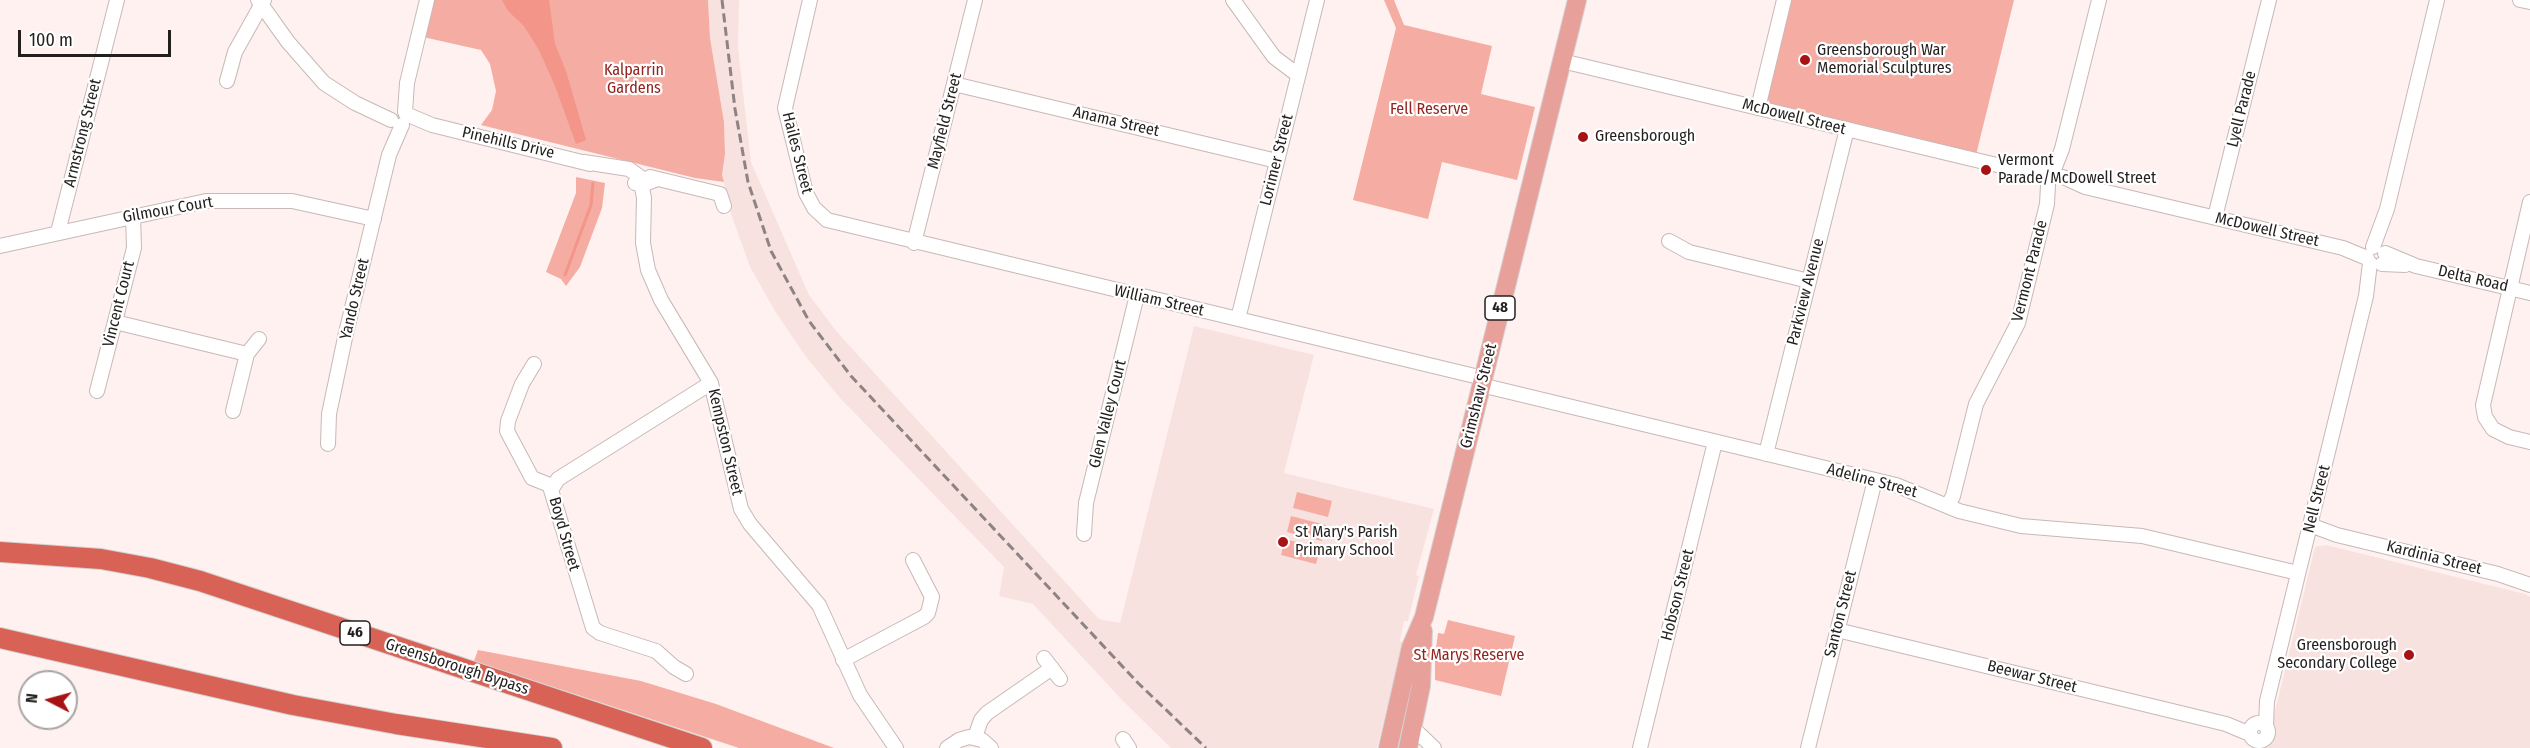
<!DOCTYPE html>
<html>
<head>
<meta charset="utf-8">
<style>
	body { margin:0 }
	#map { position:relative; width:2530px; height:748px; overflow:hidden; background:#fff1ef; font-family:"Fira Sans Condensed",sans-serif }
	canvas { display:block }
	.north { position:absolute; left:18px; top:670px; width:60px; height:60px; box-sizing:border-box; background:#fff; border:2px solid #a7a5a5; border-radius:50%; rotate:276deg; font-size:16px; font-weight:700; line-height:24px; text-align:center; color:#231f1e }
	.north::after { content:''; display:block; margin:auto; width:21px; height:27px; background:#a71214; clip-path:polygon(50% 0,100% 100%,50% 72%,0 100%) }
	.scale { position:absolute; left:18px; top:30px; width:153px; height:27px; box-sizing:border-box; border:3px solid #231f1e; border-top:0; padding-left:8px; font-size:18px; line-height:21px; white-space:nowrap; color:#231f1e; -webkit-text-stroke:4px #fff; paint-order:stroke }
</style>
</head>
<body>
<div id="map">
<canvas width="2530" height="748"></canvas>
<div class="north">N</div>
<div class="scale">100 m</div>
</div>
<script>
const g = document.querySelector('canvas').getContext('2d');
g.lineJoin = 'round';
function paint(path, color) { g.fillStyle = color; g.fill(path, 'evenodd'); }
const shape = rows => new Path2D(rows.map(r => 'M' + r).join(''));
function trace(path, color, width, dash) { g.strokeStyle = color; g.lineWidth = width; g.lineCap = dash ? 'butt' : 'round'; g.setLineDash(dash || []); g.stroke(path); }
function label(font, color, halo, rows, align = 'center') {
  g.font = font + ' "Fira Sans Condensed",sans-serif'; g.lineWidth = 4.5; g.setLineDash([]); g.textBaseline = 'middle'; g.strokeStyle = halo; g.fillStyle = color; for (const [text, x, y, turn = 0] of rows) {
    g.save(); g.translate(x, y); g.rotate((+turn || 0) * Math.PI / 180); g.textAlign = isNaN(turn) ? turn : align; if (halo) g.strokeText(text, 0, 0); g.fillText(text, 0, 0); g.restore();
  }
}
paint(shape([
	[708,0,739,0,738,48,751,162,809,295,837,332,1099,619,1120,623,1194,326,1314,355,1284,473,1434,509,1416,575,1419,576,1408,621,1404,621,1400,640,1401,642,1403,641,1377,748,1171,748,1122,700,1033,604,999,596,1004,567,841,399,806,357,775,311,750,267,731,214,722,175,725,154,724,122,710,38],
	[2326,545,2525,594,2530,597,2530,748,2266,748,2315,547]
]), '#f8e2df');
paint(shape([
	[432,0,708,0,710,38,724,122,725,154,722,175,724,182,695,178,481,125,492,110,496,91,490,64,481,50,423,37],
	[1384,0,1394,0,1404,25,1492,46,1481,94,1535,107,1517,180,1442,162,1428,219,1353,200,1396,28],
	[1790,0,2014,0,1976,155,1771,105,1767,98],
	[576,177,605,183,602,208,580,267,566,286,561,279,546,272,576,193],
	[1297,492,1332,501,1328,517,1293,508],
	[1291,516,1326,525,1322,541,1287,532],
	[1285,539,1320,548,1316,564,1281,555],
	[1448,620,1515,636,1501,696,1435,680,1435,656,1438,633,1444,634],
	[478,650,641,681,716,704,834,748,739,748,474,661]
]), '#f5aca2');
paint(shape([
	[502,0,549,0,555,44,566,71,586,140,576,144,555,86,539,50,524,26,508,11]
]), '#f39589');
trace(shape([
	[565,275,591,205,593,183]
]), '#f39589', 3);
const minor = shape([
	[258,0,288,42,324,83,355,103,391,120],
	[810,0,785,108,806,193,814,208,827,220,1483,378],
	[1233,0,1274,57,1298,75],
	[2520,0,2530,2],
	[1562,61,2026,172,2049,173],
	[227,81,235,52,264,0],
	[954,84,1277,161],
	[1758,108,1784,0],
	[405,112,407,83,427,0],
	[406,114,432,125,590,164],
	[584,162,629,169,640,177,644,198,643,243,648,270,661,300,711,383,741,509,750,524,819,605,860,695,896,748],
	[2053,172,2062,149,2099,0],
	[650,177,720,194,724,206],
	[2063,177,2085,187,2343,248,2367,258],
	[635,183,642,185,658,179],
	[2530,202,2483,405,2485,417,2493,429,2509,437,2530,442],
	[2215,217,2269,0],
	[58,232,117,0],
	[1669,241,1689,252,1809,281],
	[914,243,975,0],
	[0,246,206,201,292,201,374,219],
	[2373,247,2387,209,2437,0],
	[2385,253,2416,266,2530,293],
	[2382,264,2405,265],
	[1238,319,1317,0],
	[115,322,247,354,233,411],
	[247,354,259,339],
	[534,364,522,384,508,421,507,431,532,478,552,486],
	[1481,385,1896,485,1959,511,2021,526,2142,536,2298,573],
	[97,391,134,248,133,216],
	[328,444,329,414,346,333,389,155,402,125],
	[1766,454,1847,129],
	[1948,505,1953,496,1976,404,2018,323,2047,204,2048,185],
	[2310,525,2337,535,2498,574,2530,585],
	[1084,534,1086,503,1137,295],
	[1837,630,2226,724,2250,734],
	[1044,658,1060,679],
	[843,660,924,617,928,613,932,597,913,560],
	[686,674,674,667,656,651,600,633,593,628,551,490,558,479,711,383],
	'2250 732a9 9 0 1 1 18 0a9 9 0 1 1-18 0Z',
	[2266,725,2267,701,2366,296,2370,263],
	[1413,728,1434,748],
	[975,737,981,720,987,713,1052,668],
	[1123,739,1129,748],
	[947,748,959,740,969,737,982,740,991,748],
	[1640,748,1715,442],
	[1808,748,1875,480]
]);
const major = shape([
	[1388,748,1411,647,1424,617,1577,0],
	[1408,748,1421,686,1423,631]
]);
const highway = shape([
	[0,552,101,559,150,568,200,581,702,748],
	[0,638,293,705,396,724,552,748]
]);
trace(minor, '#c6b9b7', 16);
trace(major, '#d3d2d2', 20);
trace(highway, '#d3d2d2', 22);
trace(minor, '#fff', 14);
trace(major, '#e8a19a', 18);
trace(highway, '#d96257', 20);
trace(shape([
	[722,0,735,109,748,182,771,251,809,321,851,376,909,438,1138,683,1206,748]
]), '#8c8382', 3, [9, 4.5]);
for (const [x, y, r, color] of [
	[1805,60,6,"#a71214"],
	[1583,137,6,"#a71214"],
	[1986,170,6,"#a71214"],
	[1283,542,6,"#a71214"],
	[2409,655,6,"#a71214"]
]) { const dot = new Path2D(); dot.arc(x, y, r, 0, 2 * Math.PI); g.fillStyle = color; g.fill(dot); trace(dot, '#fff', 2); }
for (const [x, y, w] of [
	[1500,308,30],
	[355,633,30]
]) { const box = new Path2D(); box.roundRect(x - w / 2, y - 12, w, 24, 4.5); g.fillStyle = '#fff'; g.fill(box); trace(box, '#231f1e', 1.5); }
label('bold 15px', '#231f1e', null, [
	["48",1500,308],
	["46",355,633]
]);
label('16px', '#231f1e', '#fff', [
	["Greensborough War",1817,51],
	["Memorial Sculptures",1817,69],
	["Greensborough",1595,137],
	["Vermont",1998,161],
	["Parade/McDowell Street",1998,179],
	["St Mary's Parish",1295,533],
	["Primary School",1295,551],
	["Greensborough",2397,646,"right"],
	["Secondary College",2397,664,"right"]
], 'left');
label('16px', '#91241f', '#fff', [
	["Kalparrin",634,71],
	["Gardens",634,89],
	["Fell Reserve",1429,110],
	["St Marys Reserve",1469,656]
]);
label('16px', '#231f1e', '#fff', [
	["Lyell Parade",2242,109,-76],
	["McDowell Street",1794,117,14],
	["Mayfield Street",945,121,-76],
	["Anama Street",1116,122,13],
	["Armstrong Street",83,133,-76],
	["Pinehills Drive",508,143,13],
	["Hailes Street",797,153,76],
	["Lorimer Street",1277,160,-76],
	["Gilmour Court",168,210,-10],
	["McDowell Street",2267,230,13],
	["Vermont Parade",2030,271,-76],
	["Delta Road",2473,279,13],
	["Parkview Avenue",1806,292,-76],
	["Yando Street",355,299,-77],
	["William Street",1159,301,13],
	["Vincent Court",119,304,-76],
	["Grimshaw Street",1479,396,-76],
	["Glen Valley Court",1108,414,-76],
	["Kempston Street",725,442,77],
	["Adeline Street",1872,481,15],
	["Nell Street",2317,499,-76],
	["Boyd Street",564,534,74],
	["Kardinia Street",2434,558,14],
	["Hobson Street",1678,595,-76],
	["Santon Street",1841,614,-76],
	["Greensborough Bypass",457,667,18],
	["Beewar Street",2032,677,14]
]);
</script>
</body>
</html>
